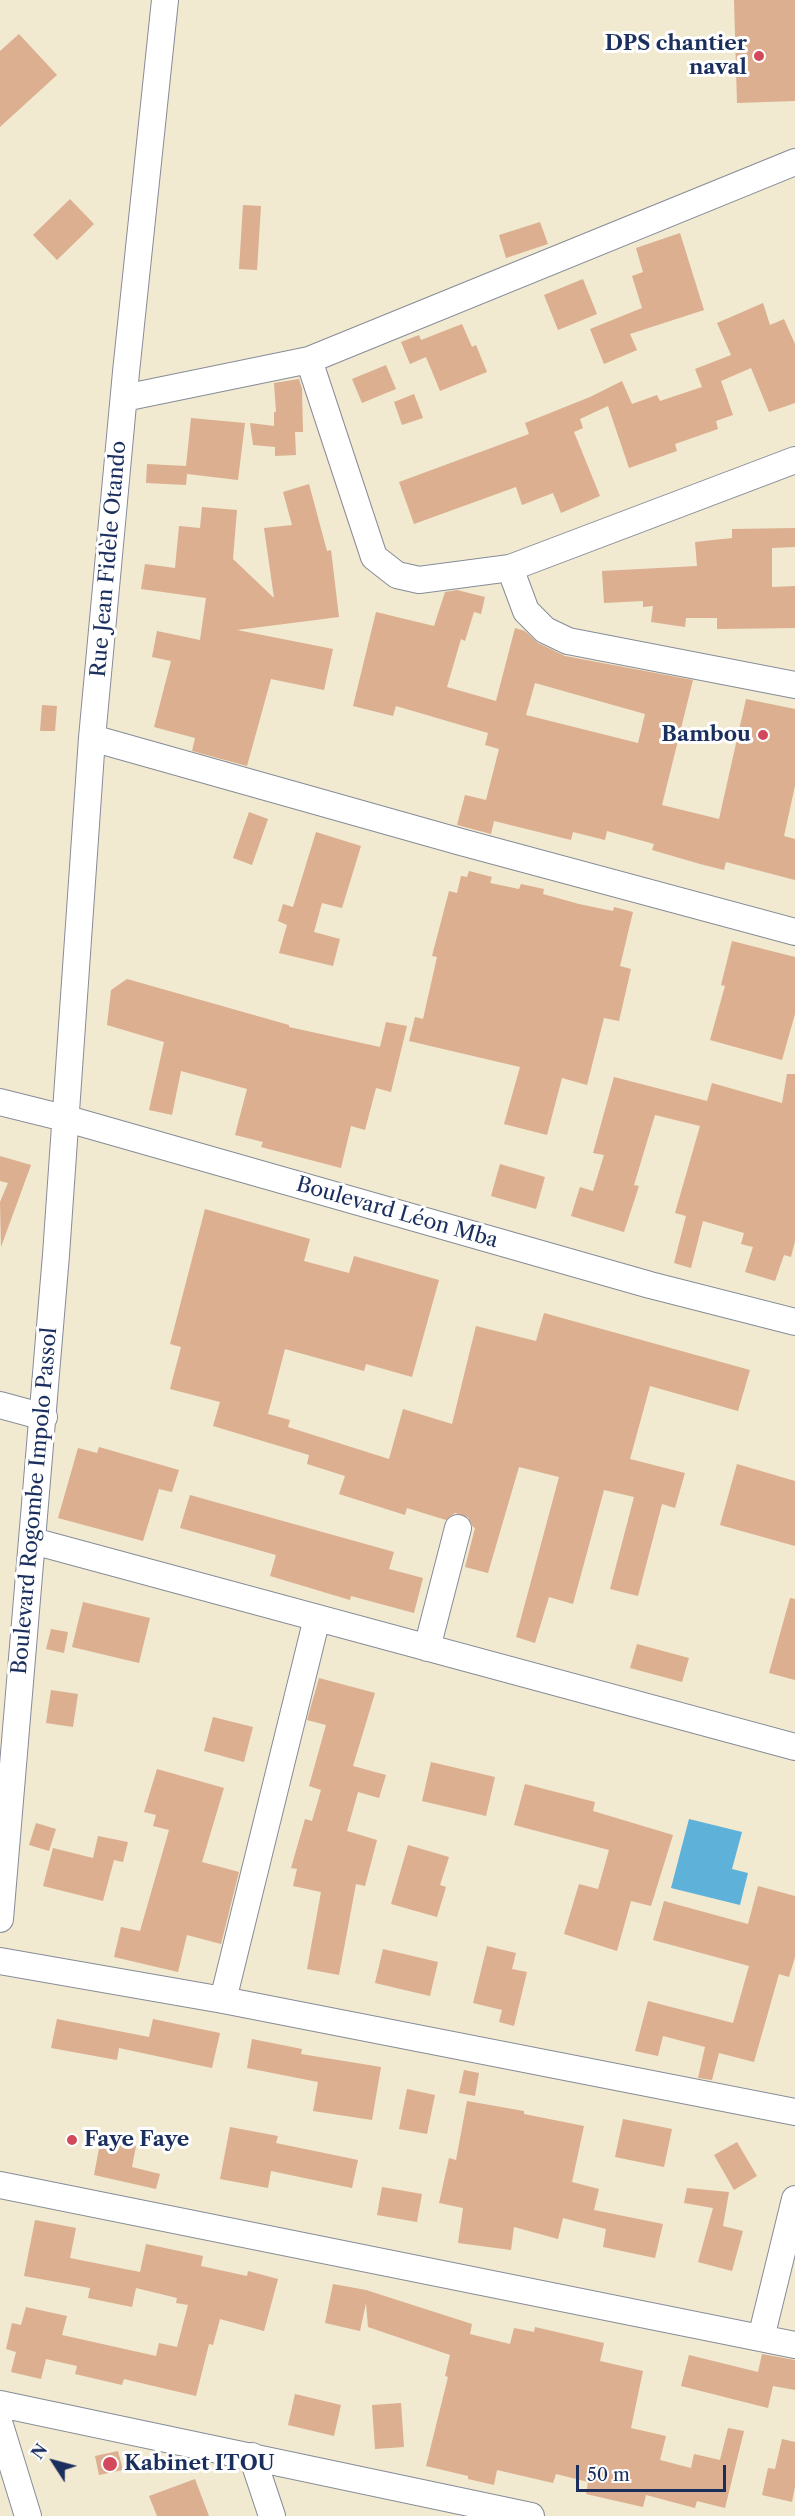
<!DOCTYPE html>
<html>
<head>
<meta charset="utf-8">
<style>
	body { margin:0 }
	#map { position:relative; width:795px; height:2516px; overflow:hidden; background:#f1e9d0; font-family:"Libre Caslon Text",serif }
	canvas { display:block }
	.north { position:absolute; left:24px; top:2432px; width:60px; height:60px; -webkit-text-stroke:4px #fff; paint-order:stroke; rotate:306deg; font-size:16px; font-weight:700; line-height:24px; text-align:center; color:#1b2f5e }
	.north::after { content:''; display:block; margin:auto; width:21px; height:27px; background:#1b2f5e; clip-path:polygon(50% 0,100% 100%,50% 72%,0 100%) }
	.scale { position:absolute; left:576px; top:2465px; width:150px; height:27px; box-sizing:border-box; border:3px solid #1b2f5e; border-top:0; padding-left:8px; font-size:18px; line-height:21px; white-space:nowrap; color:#1b2f5e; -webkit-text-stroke:4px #fff; paint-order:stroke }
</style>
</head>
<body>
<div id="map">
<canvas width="795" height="2516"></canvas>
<div class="north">N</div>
<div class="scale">50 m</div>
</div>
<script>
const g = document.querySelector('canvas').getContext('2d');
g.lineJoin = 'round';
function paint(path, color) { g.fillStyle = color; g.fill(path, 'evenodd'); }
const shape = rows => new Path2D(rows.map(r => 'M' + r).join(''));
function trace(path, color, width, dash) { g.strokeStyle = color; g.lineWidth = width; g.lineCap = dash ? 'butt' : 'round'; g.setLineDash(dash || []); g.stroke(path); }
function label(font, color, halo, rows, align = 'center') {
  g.font = font + ' "Libre Caslon Text",serif'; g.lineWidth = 6; g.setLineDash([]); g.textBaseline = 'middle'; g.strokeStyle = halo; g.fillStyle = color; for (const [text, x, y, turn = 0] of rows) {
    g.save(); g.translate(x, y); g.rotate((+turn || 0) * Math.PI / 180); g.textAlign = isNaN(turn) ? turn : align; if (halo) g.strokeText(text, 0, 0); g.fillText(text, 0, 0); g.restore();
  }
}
paint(shape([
	[689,1819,742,1832,732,1869,748,1873,740,1905,671,1888]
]), '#5eb2da');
paint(shape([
	[734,0,795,0,795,101,737,103],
	[19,34,57,75,0,127,0,51],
	[70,199,94,224,57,260,33,235],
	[243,205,261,206,257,270,239,269],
	[540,222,548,244,506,258,499,235],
	[680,233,704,310,630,334,637,350,604,364,590,329,642,308,632,276,643,272,636,248],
	[583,279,597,314,558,330,544,295],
	[763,303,770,325,784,319,795,344,795,403,769,412,751,368,721,381,733,415,716,421,718,429,675,444,677,451,629,468,608,406,580,419,583,428,574,432,600,496,561,513,553,493,522,505,516,487,414,524,399,482,529,434,525,423,590,397,622,381,632,404,657,395,660,401,702,387,695,369,731,355,717,323],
	[462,324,472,347,476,345,487,372,440,391,426,357,410,364,401,342,419,335,421,340],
	[386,365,396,389,362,403,352,379],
	[299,379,302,389,303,432,295,432,296,455,275,456,275,447,253,445,250,423,274,426,274,412,276,412,274,383],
	[414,394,423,418,402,425,394,402],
	[191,418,245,423,238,480,187,474,186,485,146,483,147,464,186,466],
	[309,484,327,551,331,550,339,617,237,630,333,649,324,690,271,679,247,766,192,751,195,738,154,727,171,661,152,657,157,631,200,640,206,598,141,589,145,564,175,568,179,526,200,528,202,507,237,510,233,559,274,598,264,528,292,525,283,492],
	[795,528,795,547,772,548,772,587,795,586,795,628,717,629,717,618,686,618,685,627,651,622,653,606,643,607,643,601,604,603,602,571,697,566,695,542,732,538,732,529],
	[457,590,485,597,481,614,474,612,465,641,461,639,447,687,496,701,515,628,525,631,538,643,565,656,693,680,662,805,719,819,746,699,795,709,795,786,784,836,795,839,795,880,726,862,724,870,700,864,652,850,654,844,607,831,605,840,573,832,571,840,494,821,491,834,457,825,465,795,486,800,499,749,485,745,488,733,396,706,393,716,353,706,376,612,434,626,445,592],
	[535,683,645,714,638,743,526,715],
	[42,705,57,706,55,731,40,731],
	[249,812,268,819,252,865,233,858],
	[316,832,361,846,342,908,322,903,314,932,340,939,333,966,279,953,287,925,278,921,283,904,293,907],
	[469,871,492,877,490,883,519,889,521,884,544,889,543,894,579,904,613,911,614,907,633,912,620,966,631,969,619,1021,604,1018,587,1085,562,1078,547,1135,504,1124,520,1067,409,1041,415,1017,423,1019,437,957,432,956,449,891,457,893,461,876,467,877],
	[732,941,795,957,795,1014,782,1060,710,1040,725,986,721,985],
	[127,979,289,1025,289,1027,380,1047,386,1022,407,1026,391,1092,376,1088,365,1130,351,1126,341,1168,261,1147,263,1142,235,1135,247,1089,181,1071,172,1115,149,1110,164,1042,107,1025,111,990],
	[787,1074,795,1074,795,1241,791,1257,784,1255,775,1281,745,1272,753,1247,741,1244,744,1233,703,1221,691,1268,674,1263,686,1216,675,1213,700,1126,655,1115,634,1185,639,1186,624,1232,571,1216,580,1187,593,1191,604,1155,593,1153,614,1077,707,1101,712,1083,782,1103],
	[0,1156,31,1165,1,1247,0,1202,8,1183,0,1181],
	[500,1164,545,1177,536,1209,491,1196],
	[205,1209,310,1239,304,1261,349,1273,354,1256,439,1280,412,1377,366,1364,364,1371,285,1349,268,1414,290,1420,288,1427,389,1459,403,1409,452,1424,476,1326,536,1341,544,1313,750,1370,738,1411,650,1386,630,1459,685,1473,675,1508,662,1504,638,1596,610,1589,634,1497,604,1490,573,1604,549,1597,535,1643,516,1637,559,1477,519,1467,488,1573,465,1567,475,1528,473,1527,468,1517,455,1513,446,1520,407,1508,405,1515,339,1494,345,1476,307,1464,309,1455,213,1426,220,1402,170,1389,181,1347,170,1344],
	[99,1447,179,1470,172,1492,159,1489,143,1541,58,1518,78,1448,97,1453],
	[737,1464,795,1481,795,1546,720,1525],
	[190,1495,394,1552,389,1569,423,1578,414,1613,351,1596,350,1600,270,1576,276,1555,180,1528],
	[790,1598,795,1599,795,1680,769,1673],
	[83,1602,150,1618,139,1663,72,1647],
	[51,1629,68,1632,64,1653,46,1649],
	[637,1644,689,1658,682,1682,630,1668],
	[319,1678,375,1693,353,1766,386,1775,379,1798,358,1792,347,1831,377,1840,365,1886,356,1884,339,1975,307,1969,321,1892,293,1886,297,1869,291,1868,305,1819,312,1821,321,1790,309,1786,326,1725,307,1720],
	[51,1690,78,1694,73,1727,46,1723],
	[213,1717,253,1727,244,1762,204,1751],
	[431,1762,495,1777,486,1816,422,1801],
	[157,1769,224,1788,202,1862,239,1872,221,1944,187,1935,178,1972,114,1957,121,1927,140,1931,169,1830,153,1826,156,1815,144,1812],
	[525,1784,595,1802,593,1811,673,1835,651,1906,631,1901,617,1951,564,1934,579,1884,598,1889,609,1850,514,1825],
	[36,1823,56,1829,49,1851,29,1845],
	[98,1836,128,1842,123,1862,114,1860,103,1901,43,1886,53,1848,93,1858],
	[408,1845,449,1857,440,1885,446,1887,437,1917,391,1904],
	[758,1886,795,1896,795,1957,789,1977,779,1974,754,2062,719,2053,712,2080,698,2078,705,2047,663,2036,658,2056,635,2051,648,2001,733,2023,749,1966,653,1940,664,1901,748,1924],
	[487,1946,516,1953,512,1969,527,1972,514,2026,499,2022,502,2010,473,2003],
	[383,1949,438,1962,430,1996,375,1983],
	[57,2019,149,2037,153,2019,220,2033,212,2068,119,2048,117,2060,51,2048],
	[252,2039,302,2049,301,2054,381,2067,372,2120,313,2111,318,2082,247,2068],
	[464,2070,479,2073,475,2096,459,2093],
	[407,2089,435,2095,427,2134,399,2129],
	[467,2101,524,2111,524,2114,584,2126,572,2182,599,2189,594,2210,663,2224,655,2258,603,2247,606,2229,563,2218,558,2239,514,2227,511,2250,458,2243,463,2208,439,2203,449,2158,456,2160],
	[623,2119,672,2129,664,2167,615,2157],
	[230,2127,278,2136,276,2143,358,2160,352,2188,271,2171,268,2188,220,2179],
	[101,2138,136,2146,132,2167,160,2174,156,2189,94,2175],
	[737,2142,757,2176,734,2190,714,2155],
	[382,2187,422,2194,417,2222,377,2215],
	[687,2188,729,2192,723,2226,743,2231,732,2271,698,2262,713,2208,684,2203],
	[35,2220,76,2228,70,2258,140,2272,146,2244,203,2256,201,2266,247,2276,248,2271,278,2279,264,2331,220,2319,213,2345,209,2344,196,2396,124,2379,122,2385,75,2374,77,2366,46,2359,41,2379,11,2372,16,2352,6,2349,12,2323,21,2325,26,2307,67,2316,62,2335,156,2356,159,2343,177,2347,188,2305,176,2303,177,2298,136,2288,132,2307,88,2298,90,2288,24,2276],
	[333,2284,366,2290,472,2324,470,2334,510,2344,514,2328,534,2332,535,2327,604,2343,600,2361,643,2371,631,2428,666,2436,660,2460,691,2468,694,2454,720,2460,728,2428,744,2431,725,2508,697,2501,695,2508,646,2495,643,2507,586,2494,588,2482,556,2474,553,2483,497,2470,494,2485,468,2479,468,2476,426,2466,448,2377,445,2376,450,2355,368,2327,366,2303,360,2331,325,2323],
	[762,2354,795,2360,795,2390,773,2386,768,2408,681,2386,689,2355,758,2372],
	[295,2394,341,2405,334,2436,288,2425],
	[401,2403,404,2447,375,2449,372,2405],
	[782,2439,795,2442,795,2486,792,2502,762,2495,768,2468,775,2469],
	[118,2451,123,2470,99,2475,95,2456],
	[195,2479,209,2516,157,2516,149,2496]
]), '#dbaf8f');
const minor = shape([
	[309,360,374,557,397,575,419,580,510,568,795,460],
	[124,398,309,360,795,162],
	[510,568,526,611,545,630,568,641,795,685],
	[92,738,461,842,795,932],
	[0,1102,64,1118,650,1285,795,1322],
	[0,1405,44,1417],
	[33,1541,795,1747],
	[427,1648,458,1528],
	[0,1919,56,1255,92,738,126,372,165,0],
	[0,1961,223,2000,795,2112],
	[223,2000,317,1618],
	[0,2185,795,2345],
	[761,2338,795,2199],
	[0,2404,531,2516],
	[0,2425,28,2516],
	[252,2456,272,2516]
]);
trace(minor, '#868c97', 28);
trace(minor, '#fff', 26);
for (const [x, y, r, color] of [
	[759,56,6,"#d1495b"],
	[763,735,6,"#d1495b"],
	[72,2140,6,"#d1495b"],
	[110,2464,8,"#d1495b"]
]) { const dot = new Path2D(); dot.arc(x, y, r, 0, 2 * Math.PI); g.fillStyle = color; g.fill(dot); trace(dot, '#fff', 2); }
label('bold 21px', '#1b2f5e', '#fff', [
	["DPS chantier",747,44],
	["naval",747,68],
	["Bambou",751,735],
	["Faye Faye",84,2140,"left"],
	["Kabinet ITOU",124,2464,"left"]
], 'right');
label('21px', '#1b2f5e', '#fff', [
	["Rue Jean Fidèle Otando",109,559,-85],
	["Boulevard Léon Mba",397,1213,16],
	["Boulevard Rogombe Impolo Passol",35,1501,-85]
]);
</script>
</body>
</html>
